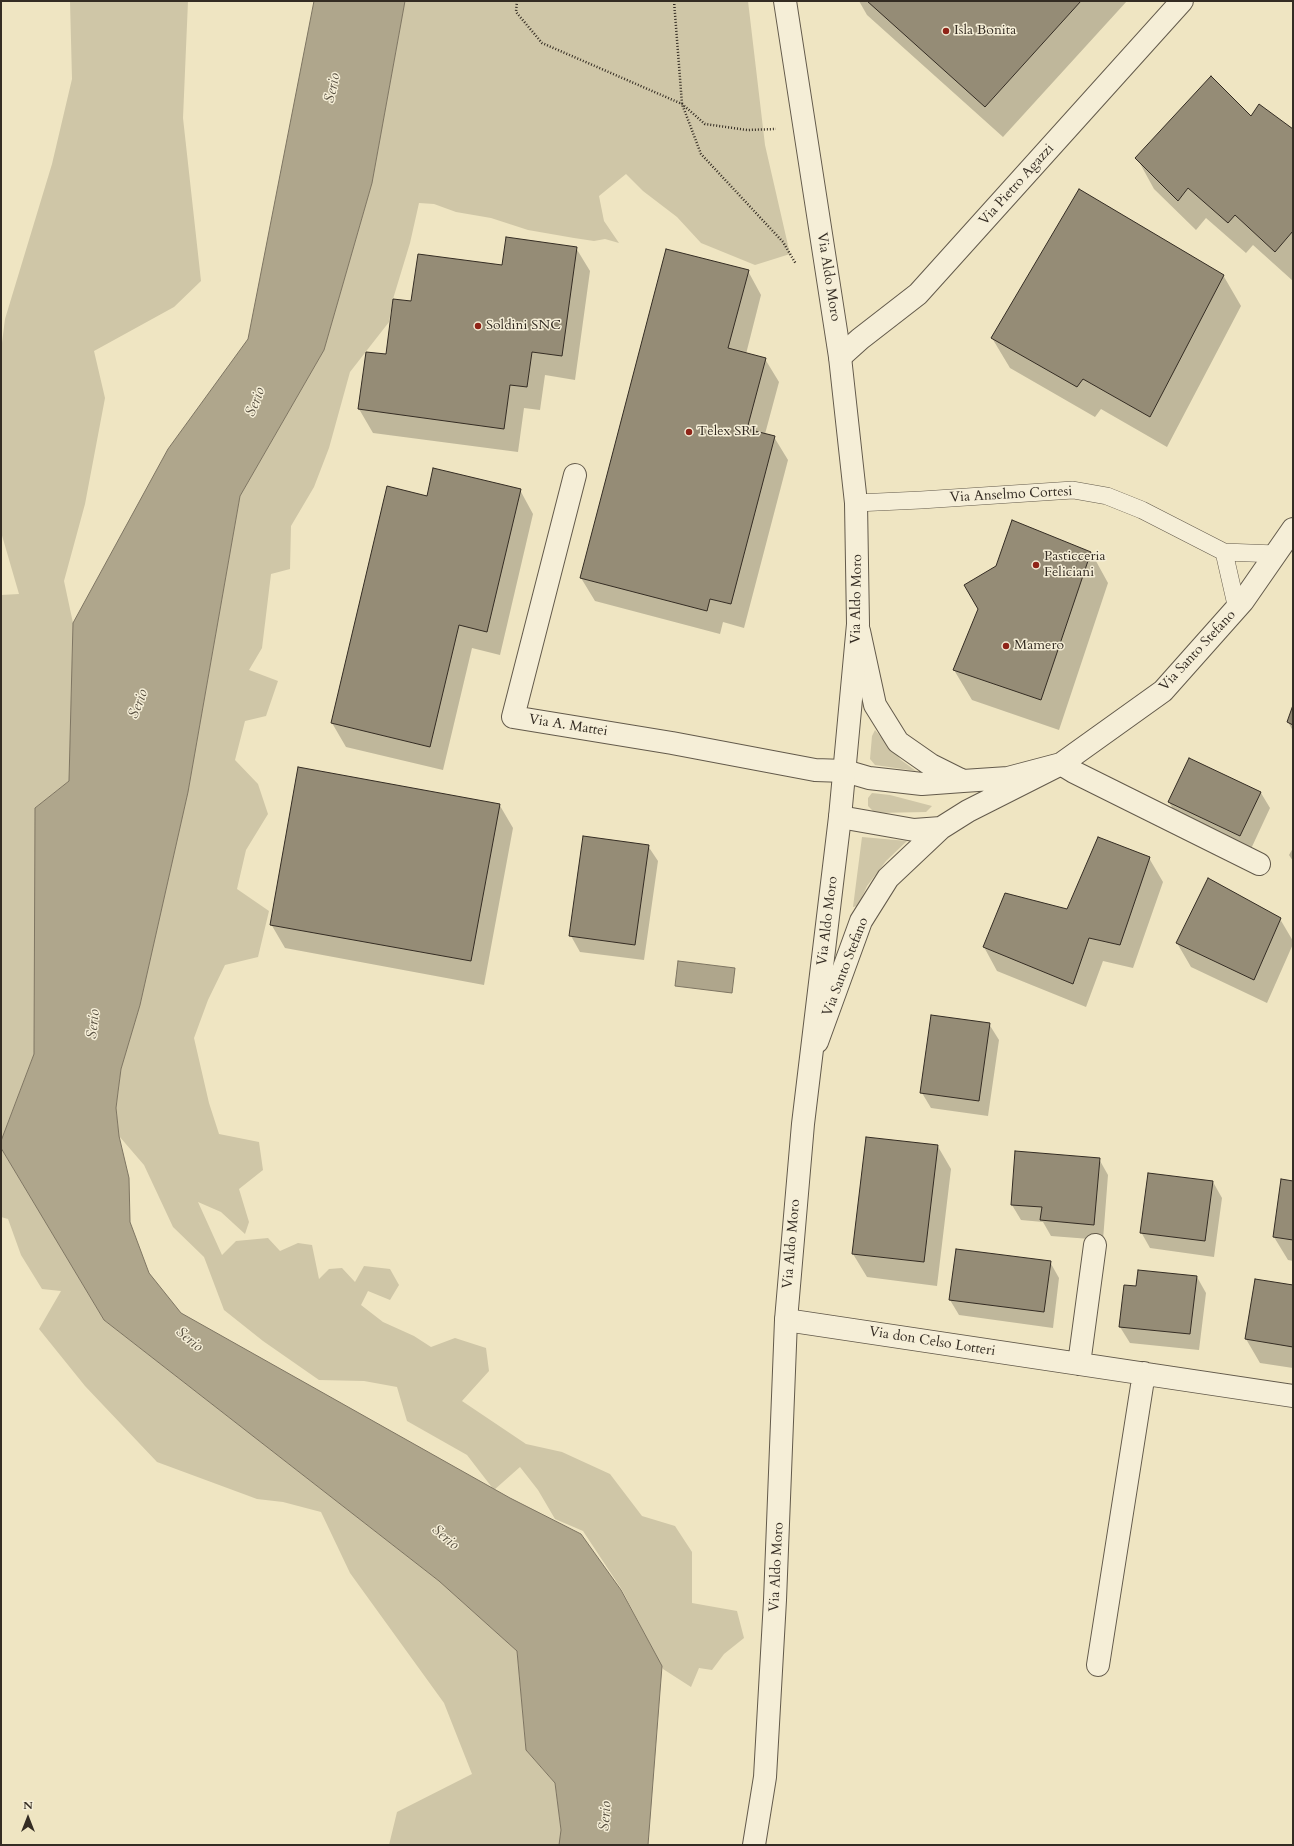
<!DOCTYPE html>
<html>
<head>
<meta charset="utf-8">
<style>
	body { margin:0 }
	#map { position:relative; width:1294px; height:1846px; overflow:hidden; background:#efe5c2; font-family:Cardo,serif }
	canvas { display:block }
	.frame { position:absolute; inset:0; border:2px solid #342c23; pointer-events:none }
	.north { position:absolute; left:8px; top:1798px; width:40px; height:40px; -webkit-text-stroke:3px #f5eed7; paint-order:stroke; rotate:0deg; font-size:11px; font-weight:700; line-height:16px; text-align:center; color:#342c23 }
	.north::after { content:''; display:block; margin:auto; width:14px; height:18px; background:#342c23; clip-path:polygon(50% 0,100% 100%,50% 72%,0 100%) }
</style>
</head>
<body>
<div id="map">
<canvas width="1294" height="1846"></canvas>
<div class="frame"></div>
<div class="north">N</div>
</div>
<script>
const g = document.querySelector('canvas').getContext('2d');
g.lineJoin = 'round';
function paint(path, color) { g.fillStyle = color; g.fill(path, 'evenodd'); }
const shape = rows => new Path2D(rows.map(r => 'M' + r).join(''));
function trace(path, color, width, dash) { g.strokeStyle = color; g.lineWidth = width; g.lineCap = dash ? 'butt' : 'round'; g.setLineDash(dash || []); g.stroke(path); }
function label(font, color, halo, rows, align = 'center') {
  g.font = font + ' Cardo,serif'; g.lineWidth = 3; g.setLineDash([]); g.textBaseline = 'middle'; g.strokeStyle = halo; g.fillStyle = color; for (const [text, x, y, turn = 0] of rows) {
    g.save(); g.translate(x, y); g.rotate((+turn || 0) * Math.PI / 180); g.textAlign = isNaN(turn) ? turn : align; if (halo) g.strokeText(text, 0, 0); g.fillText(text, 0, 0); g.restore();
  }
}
paint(shape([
	[70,1,188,1,183,118,201,281,174,307,94,351,105,398,85,504,64,581,73,623,69,781,35,808,34,1054,1,1141,1,595,19,594,1,532,1,351,5,319,52,164,72,79],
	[405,1,748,1,765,145,790,254,755,265,701,243,677,217,643,191,626,174,599,196,604,221,619,243,605,239,594,241,574,238,528,230,491,218,456,212,434,204,419,203,410,243,393,299,389,322,350,372,329,448,314,487,291,526,290,569,271,574,262,648,249,670,278,681,266,716,245,721,235,760,258,784,268,814,246,850,237,889,269,911,258,957,225,965,208,1000,194,1038,209,1103,219,1134,259,1142,263,1170,239,1189,249,1222,245,1234,221,1212,198,1202,222,1255,236,1241,268,1238,280,1251,298,1243,312,1245,319,1279,329,1269,342,1268,355,1282,364,1266,390,1269,399,1285,390,1300,368,1291,361,1305,383,1322,414,1336,431,1347,455,1338,486,1348,489,1371,462,1401,526,1444,562,1452,610,1474,642,1516,675,1526,692,1552,692,1603,737,1611,744,1638,724,1654,712,1670,699,1668,691,1687,663,1669,622,1590,583,1531,555,1519,538,1490,520,1467,494,1490,467,1455,407,1421,397,1387,364,1381,319,1380,263,1341,224,1310,204,1257,173,1227,144,1165,119,1136,116,1108,121,1069,140,1005,188,792,240,496,324,350,372,183],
	[875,730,901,760,916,771,875,765,870,759,872,736],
	[872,793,890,795,932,806,926,812,875,813,868,806,868,798],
	[862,837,907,841,886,861,867,886,858,906,853,907],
	[1,1148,104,1320,439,1581,517,1651,526,1750,555,1783,561,1830,559,1845,389,1845,397,1812,472,1774,444,1703,350,1573,321,1512,283,1502,257,1499,157,1462,85,1386,39,1329,61,1291,42,1289,21,1255,8,1219,1,1217]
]), '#cfc6a7');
const water = shape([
	[314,1,405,1,372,183,324,350,240,496,188,792,140,1005,121,1069,118,1092,116,1108,119,1136,129,1178,130,1222,149,1273,181,1313,510,1498,581,1534,621,1590,662,1666,648,1845,559,1845,561,1830,555,1783,526,1750,517,1651,439,1581,104,1320,1,1148,1,1141,34,1054,35,808,69,781,73,623,168,449,248,339,314,1],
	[678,961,735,968,732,993,675,986,678,961]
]);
paint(water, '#afa68c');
trace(water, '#7e7562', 1);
paint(shape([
	[859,1,1127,1,1003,137,867,15],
	[1251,117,1293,131,1293,281,1253,245,1246,253,1206,218,1196,230,1154,189,1137,158],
	[576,248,590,271,575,380,545,375,540,410,524,408,518,452,373,433,359,409,412,302,503,266],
	[748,271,761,295,746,354,765,359,779,382,765,434,774,437,788,460,744,628,723,622,720,634,595,601,581,578],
	[1223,275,1241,306,1167,447,1101,409,1095,417,1010,368,992,338],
	[520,490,533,514,500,655,472,648,443,770,346,747,332,723,428,497],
	[1091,552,1108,583,1059,730,972,700,954,670],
	[1293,708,1293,731,1288,722],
	[1261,793,1270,808,1250,851,1178,818,1169,802],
	[499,804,513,828,484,985,285,948,271,924],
	[648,846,658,861,644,960,580,952,571,936],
	[1293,848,1293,861,1289,855],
	[1149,858,1163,882,1133,968,1103,961,1086,1007,997,971,984,947,1068,910],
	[1280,919,1293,941,1293,944,1267,1003,1191,967,1177,943],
	[989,1024,999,1040,988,1116,931,1108,922,1093],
	[937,1145,951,1169,937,1286,867,1277,853,1254],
	[1099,1159,1108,1175,1103,1240,1051,1236,1043,1222,1021,1220,1012,1205],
	[1213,1182,1222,1198,1214,1257,1150,1248,1141,1232],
	[1293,1182,1293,1261,1288,1260,1274,1237],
	[1050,1262,1059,1278,1053,1328,959,1315,950,1300],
	[1197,1277,1206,1293,1199,1350,1130,1343,1120,1327,1137,1288],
	[1293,1286,1293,1368,1260,1363,1246,1339]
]), '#0003');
const building = shape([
	[867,1,1081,1,985,107,867,1],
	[1211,76,1251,116,1259,104,1293,129,1293,231,1275,252,1235,215,1228,223,1188,188,1178,201,1135,158,1211,76],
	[1079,189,1224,275,1150,417,1083,379,1077,387,991,338,1079,189],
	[506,237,577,247,562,356,532,352,527,387,510,385,504,429,358,409,366,352,386,354,393,299,411,301,418,254,502,265,506,237],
	[666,249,749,270,728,348,766,358,747,429,775,436,731,604,710,599,707,611,580,578,666,249],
	[433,468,521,489,487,632,459,625,430,747,331,723,387,486,427,496,433,468],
	[1012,520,1091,552,1041,700,953,670,978,609,964,585,996,566,1012,520],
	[1293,705,1293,725,1287,722,1293,705],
	[1189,758,1261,792,1240,836,1168,802,1189,758],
	[298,767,500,804,471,961,270,925,298,767],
	[583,836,649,845,635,945,569,936,583,836],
	[1098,837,1150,857,1120,945,1089,938,1073,984,983,947,1005,893,1067,909,1098,837],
	[1208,878,1281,918,1254,980,1176,943,1208,878],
	[931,1015,990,1023,979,1101,920,1093,931,1015],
	[866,1137,938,1145,924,1262,852,1254,866,1137],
	[1015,1151,1100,1158,1094,1225,1040,1220,1042,1207,1011,1205,1015,1151],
	[1148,1173,1213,1181,1205,1241,1140,1233,1148,1173],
	[1281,1179,1293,1181,1293,1240,1273,1237,1281,1179],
	[956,1249,1051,1261,1044,1312,949,1300,956,1249],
	[1138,1270,1197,1276,1190,1334,1119,1327,1124,1285,1136,1286,1138,1270],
	[1255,1279,1293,1285,1293,1347,1245,1339,1255,1279]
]);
paint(building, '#958c76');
trace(building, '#342c23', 1);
const service = shape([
	[856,503,921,500,1073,490,1107,496,1142,510,1224,552,1276,554],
	[1224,552,1237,609]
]);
const minor = shape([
	[840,357,860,339,918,294,1182,1],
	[575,475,513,717,672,743,815,770,845,771,869,778,922,784,963,781],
	[859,631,875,705,898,742,931,765,963,781,1008,778,1061,764,1074,772,1259,864],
	[840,817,914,830,941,828],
	[817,1042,861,921,888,878,941,828,968,811,1061,764,1163,691,1243,601,1293,529],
	[786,1320,1293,1396],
	[1079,1364,1095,1245],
	[1098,1665,1144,1373]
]);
const tertiary = shape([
	[754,1845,765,1777,775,1600,786,1320,803,1124,840,817,858,624,856,503,840,357,785,1]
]);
trace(service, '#635a4b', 18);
trace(minor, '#635a4b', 24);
trace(tertiary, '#635a4b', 24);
trace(shape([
	[517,1,516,12,542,43,682,104,705,124,747,130,776,129],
	[674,1,682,104,701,154,783,242,796,264]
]), '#342c23', 2.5, [1, 2]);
trace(service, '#f5eed7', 17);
trace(minor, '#f5eed7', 22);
trace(tertiary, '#f5eed7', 22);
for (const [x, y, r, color] of [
	[946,31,4,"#8f2418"],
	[478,326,4,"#8f2418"],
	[689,432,4,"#8f2418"],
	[1036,565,4,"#8f2418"],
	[1006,646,4,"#8f2418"]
]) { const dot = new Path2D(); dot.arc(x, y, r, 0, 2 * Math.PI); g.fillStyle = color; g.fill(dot); trace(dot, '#f5eed7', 1.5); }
label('14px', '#342c23', '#f5eed7', [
	["Isla Bonita",954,31],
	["Soldini SNC",486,326],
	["Telex SRL",697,432],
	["Pasticceria",1044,557],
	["Feliciani",1044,573],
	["Mamero",1014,646]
], 'left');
label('14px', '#342c23', '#f5eed7', [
	["Via Pietro Agazzi",1017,185,-48],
	["Via Aldo Moro",828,277,81],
	["Via Anselmo Cortesi",1011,495,-3],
	["Via Aldo Moro",857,599,-89],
	["Via Santo Stefano",1198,651,-47],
	["Via A. Mattei",568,726,9],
	["Via Aldo Moro",828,921,-83],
	["Via Santo Stefano",846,967,-69],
	["Via Aldo Moro",792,1244,-85],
	["Via don Celso Lotteri",932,1342,9],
	["Via Aldo Moro",777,1567,-87]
]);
label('italic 15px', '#595142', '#f5eed7', [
	["Serio",333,88,-78],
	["Serio",256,402,-69],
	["Serio",139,704,-69],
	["Serio",94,1024,-84],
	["Serio",189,1340,39],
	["Serio",445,1538,40],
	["Serio",606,1816,-86]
]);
</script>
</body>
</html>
